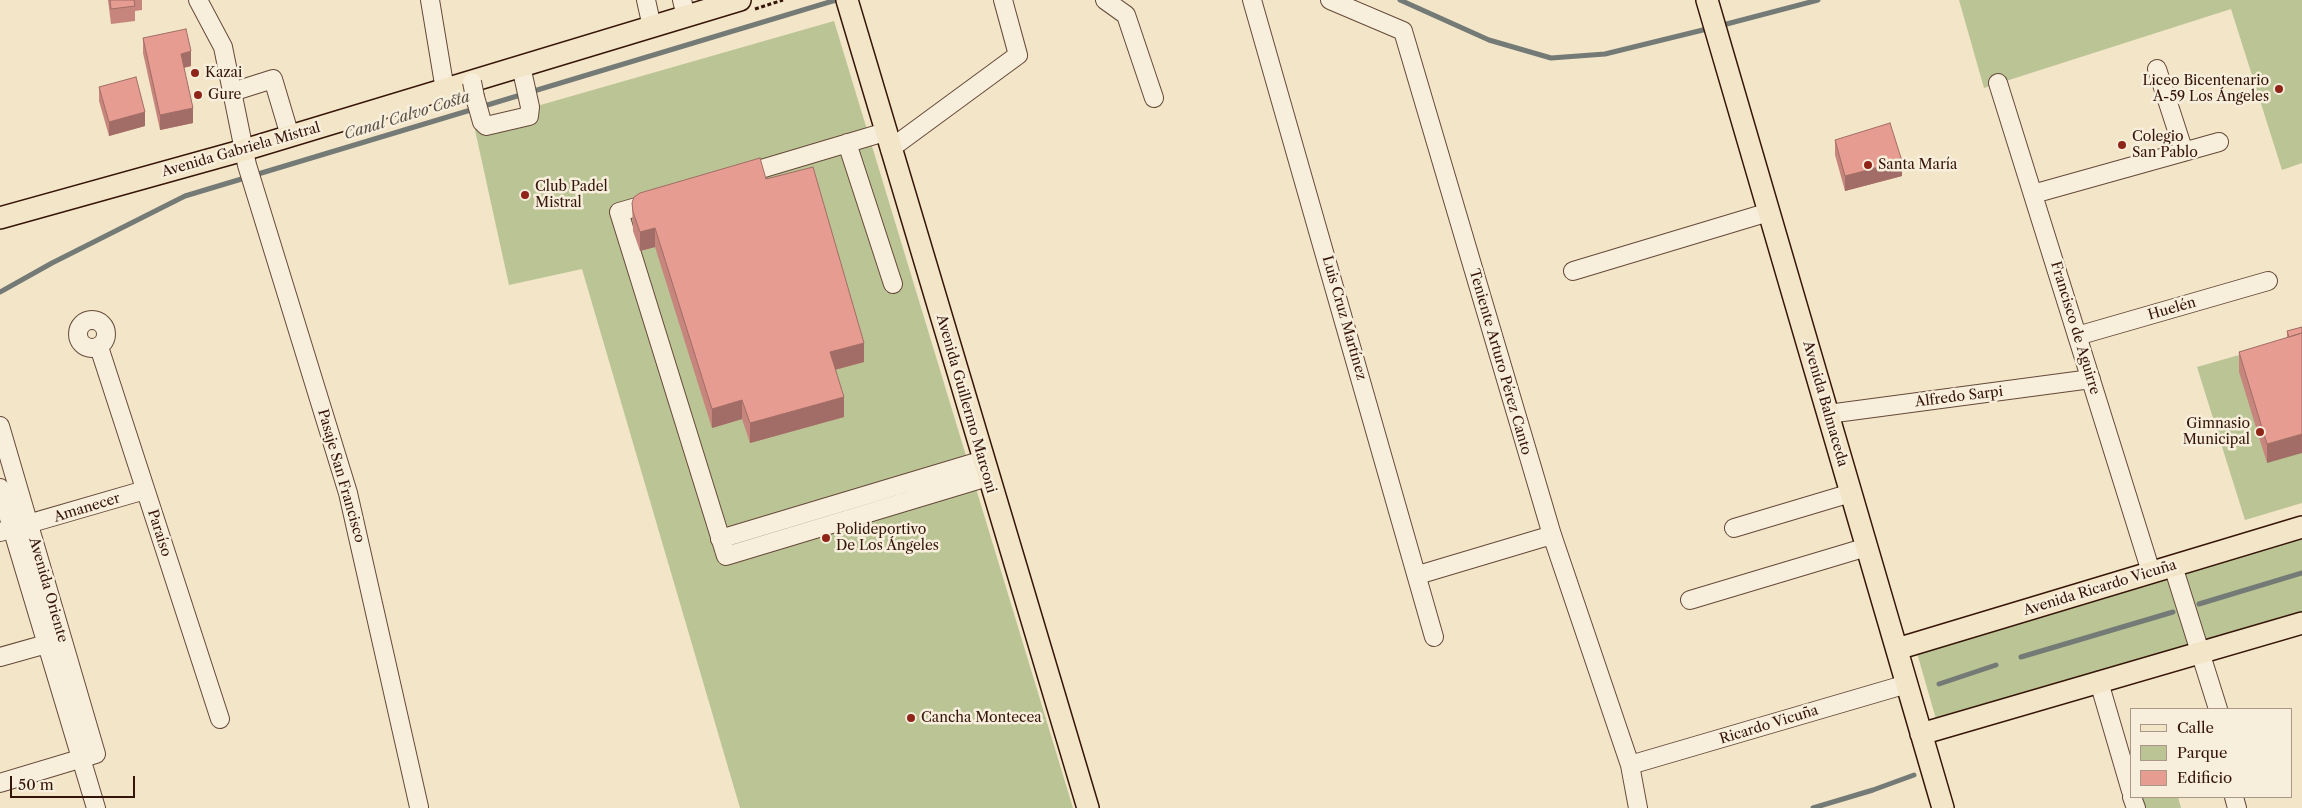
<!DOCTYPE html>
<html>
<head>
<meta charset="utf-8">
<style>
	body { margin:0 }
	#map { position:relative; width:2302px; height:808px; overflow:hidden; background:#f3e5c8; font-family:"Libre Caslon Text",serif }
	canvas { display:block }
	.legend { position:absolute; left:2130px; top:708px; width:162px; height:90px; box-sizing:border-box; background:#f7eedb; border:1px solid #aa9787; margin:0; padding:6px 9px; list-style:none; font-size:15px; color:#361509 }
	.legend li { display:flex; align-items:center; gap:10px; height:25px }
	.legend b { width:25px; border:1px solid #aa9787 }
	.scale { position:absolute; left:10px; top:776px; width:125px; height:22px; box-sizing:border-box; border:2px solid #361509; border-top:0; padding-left:6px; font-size:15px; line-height:18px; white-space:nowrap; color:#361509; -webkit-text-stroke:4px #f7eedb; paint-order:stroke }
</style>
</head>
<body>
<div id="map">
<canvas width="2302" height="808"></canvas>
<ul class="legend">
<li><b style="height:6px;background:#f3e5c8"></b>Calle</li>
<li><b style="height:14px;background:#bbc495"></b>Parque</li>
<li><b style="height:14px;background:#e69c91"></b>Edificio</li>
</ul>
<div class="scale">50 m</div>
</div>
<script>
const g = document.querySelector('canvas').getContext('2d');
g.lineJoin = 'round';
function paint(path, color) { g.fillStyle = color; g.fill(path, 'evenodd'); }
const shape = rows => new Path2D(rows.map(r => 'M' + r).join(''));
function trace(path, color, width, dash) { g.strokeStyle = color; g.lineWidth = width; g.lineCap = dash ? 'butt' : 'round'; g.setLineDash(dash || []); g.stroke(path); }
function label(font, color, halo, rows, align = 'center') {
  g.font = font + ' "Libre Caslon Text",serif'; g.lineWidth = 5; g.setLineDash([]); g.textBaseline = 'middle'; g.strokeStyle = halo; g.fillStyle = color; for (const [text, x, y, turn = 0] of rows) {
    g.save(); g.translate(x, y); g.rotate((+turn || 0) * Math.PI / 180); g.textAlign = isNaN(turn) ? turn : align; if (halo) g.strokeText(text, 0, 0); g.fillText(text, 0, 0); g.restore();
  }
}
paint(shape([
	[1959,0,2302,0,2302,163,2282,170,2231,9,1984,88],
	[834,21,1073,808,740,808,582,269,509,285,473,121,537,106],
	[2302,337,2302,503,2245,520,2197,367],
	[2302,530,2302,616,1938,726,1915,646],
	[2141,797,2178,797,2181,808,2144,808]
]), '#bbc495');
trace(shape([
	[1400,0,1489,40,1551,58,1605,54,1711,28],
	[1719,26,1818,0],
	[0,292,52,263,185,196,836,0],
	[2199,604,2302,573],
	[2021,657,2173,612],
	[1939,684,1996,665],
	[1813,808,1873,790,1914,775]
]), '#747a76', 5);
const minor = shape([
	[198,0,223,47,247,165,348,493,419,807],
	[430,0,445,90],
	[646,0,652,27],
	[682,0,686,17],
	[1105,0,1126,15,1154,98],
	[1252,0,1434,637],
	[1330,0,1403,31,1552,535,1630,765,1638,808],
	[2157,69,2184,152],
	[1998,83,2151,572],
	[232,92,273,79,290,136],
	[475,97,482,122,486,126,529,116,530,107,521,66],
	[847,143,893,284],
	[890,149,1018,55,1003,0],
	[741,175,885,132],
	[2033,194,2219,142],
	[654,202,619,212,726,556,988,477],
	[1573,271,1769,212],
	'78 334a14 14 0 1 1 28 0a14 14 0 1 1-28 0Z',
	[2077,336,2268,281],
	[99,347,220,719],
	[1828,414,2091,379],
	[0,426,96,754,0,783],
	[0,488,96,808],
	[1734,528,1851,493],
	[0,532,145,490],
	[720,539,983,460],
	[2173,566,2218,709],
	[1418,575,1552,535],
	[1690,600,1867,547],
	[0,657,57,641],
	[2099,682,2131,791],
	[1630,765,1907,684],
	[2132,797,2136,808],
	[2234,797,2237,808]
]);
const major = shape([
	[847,0,1088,808],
	[1707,0,1943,808],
	[0,218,244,150,740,0],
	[1897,649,2302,527],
	[1921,734,2302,623]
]);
trace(minor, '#654939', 20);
trace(major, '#361509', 24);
trace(shape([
	[755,9,783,0]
]), '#361509', 3, [4, 2.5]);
trace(minor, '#f7eedb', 18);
trace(major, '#f3e5c8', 21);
const minorBridge = shape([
	[472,82,475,97]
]);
trace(minorBridge, '#654939', 20, []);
trace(minorBridge, '#f7eedb', 18);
paint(shape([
	[108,0,142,0,142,10,135,11,135,21,111,24],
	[143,38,191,66,184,68,193,123,160,130,143,53],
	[99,87,145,126,109,136,99,101],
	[1835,140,1902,176,1845,191,1835,155],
	[766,179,864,362,835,370,844,417,750,443,742,419,712,428,655,247,640,251,633,231,632,203],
	[2302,327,2267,463,2239,372,2239,352,2287,338,2287,331]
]), '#c6867d');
paint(shape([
	[191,51,191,66,181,68,181,54],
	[193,108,193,123,160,130,160,115],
	[145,112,145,126,109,136,109,122],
	[1902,161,1902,176,1845,191,1845,176],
	[655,228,655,247,640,251,640,232],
	[864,343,864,362,830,371,830,352],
	[844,397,844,417,750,443,750,423],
	[742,400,742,419,712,428,712,409],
	[2302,434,2302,453,2267,463,2267,444]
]), '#a16d66');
const building = shape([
	[110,0,134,0,135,6,111,9,110,0],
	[186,29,191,51,181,54,193,108,160,115,143,38,186,29],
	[136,77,145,112,109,122,99,87,136,77],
	[1890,123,1902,161,1845,176,1835,140,1890,123],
	[760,158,766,179,813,167,864,343,830,352,844,397,750,423,742,400,712,409,655,228,640,232,633,212,632,203,634,197,640,193,760,158],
	[2302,327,2302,333,2289,337,2287,331,2302,327],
	[2302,333,2302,434,2267,444,2239,352,2302,333]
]);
paint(building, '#e69c91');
trace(building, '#a16d66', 1);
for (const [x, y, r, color] of [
	[195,73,5,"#8f2418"],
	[2279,89,5,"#8f2418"],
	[198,95,5,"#8f2418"],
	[2122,145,5,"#8f2418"],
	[1868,165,5,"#8f2418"],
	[525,195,5,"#8f2418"],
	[2260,432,5,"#8f2418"],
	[826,538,5,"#8f2418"],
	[911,718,5,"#8f2418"]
]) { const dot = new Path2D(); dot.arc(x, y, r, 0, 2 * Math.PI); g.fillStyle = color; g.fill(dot); trace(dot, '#f7eedb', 2); }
label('14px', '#361509', '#f7eedb', [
	["Kazai",205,73],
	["Liceo Bicentenario",2269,81,"right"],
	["A-59 Los Ángeles",2269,97,"right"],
	["Gure",208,95],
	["Colegio",2132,137],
	["San Pablo",2132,153],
	["Santa María",1878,165],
	["Club Padel",535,187],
	["Mistral",535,203],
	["Gimnasio",2250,424,"right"],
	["Municipal",2250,440,"right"],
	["Polideportivo",836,530],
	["De Los Ángeles",836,546],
	["Cancha Montecea",921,718]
], 'left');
label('14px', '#361509', '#f7eedb', [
	["Avenida Gabriela Mistral",241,150,-16],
	["Huelén",2172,309,-16],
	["Luis Cruz Martínez",1344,318,74],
	["Francisco de Aguirre",2075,328,73],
	["Teniente Arturo Pérez Canto",1500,362,74],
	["Alfredo Sarpi",1959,397,-7],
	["Avenida Guillermo Marconi",966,404,74],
	["Avenida Balmaceda",1825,404,74],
	["Pasaje San Francisco",341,476,74],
	["Amanecer",87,508,-17],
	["Paraíso",159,533,72],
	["Avenida Ricardo Vicuña",2100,588,-17],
	["Avenida Oriente",48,590,74],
	["Ricardo Vicuña",1769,725,-17]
]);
label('italic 15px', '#5a5048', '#f7eedb', [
	["Canal Calvo Costa",407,116,-17]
]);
</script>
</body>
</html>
